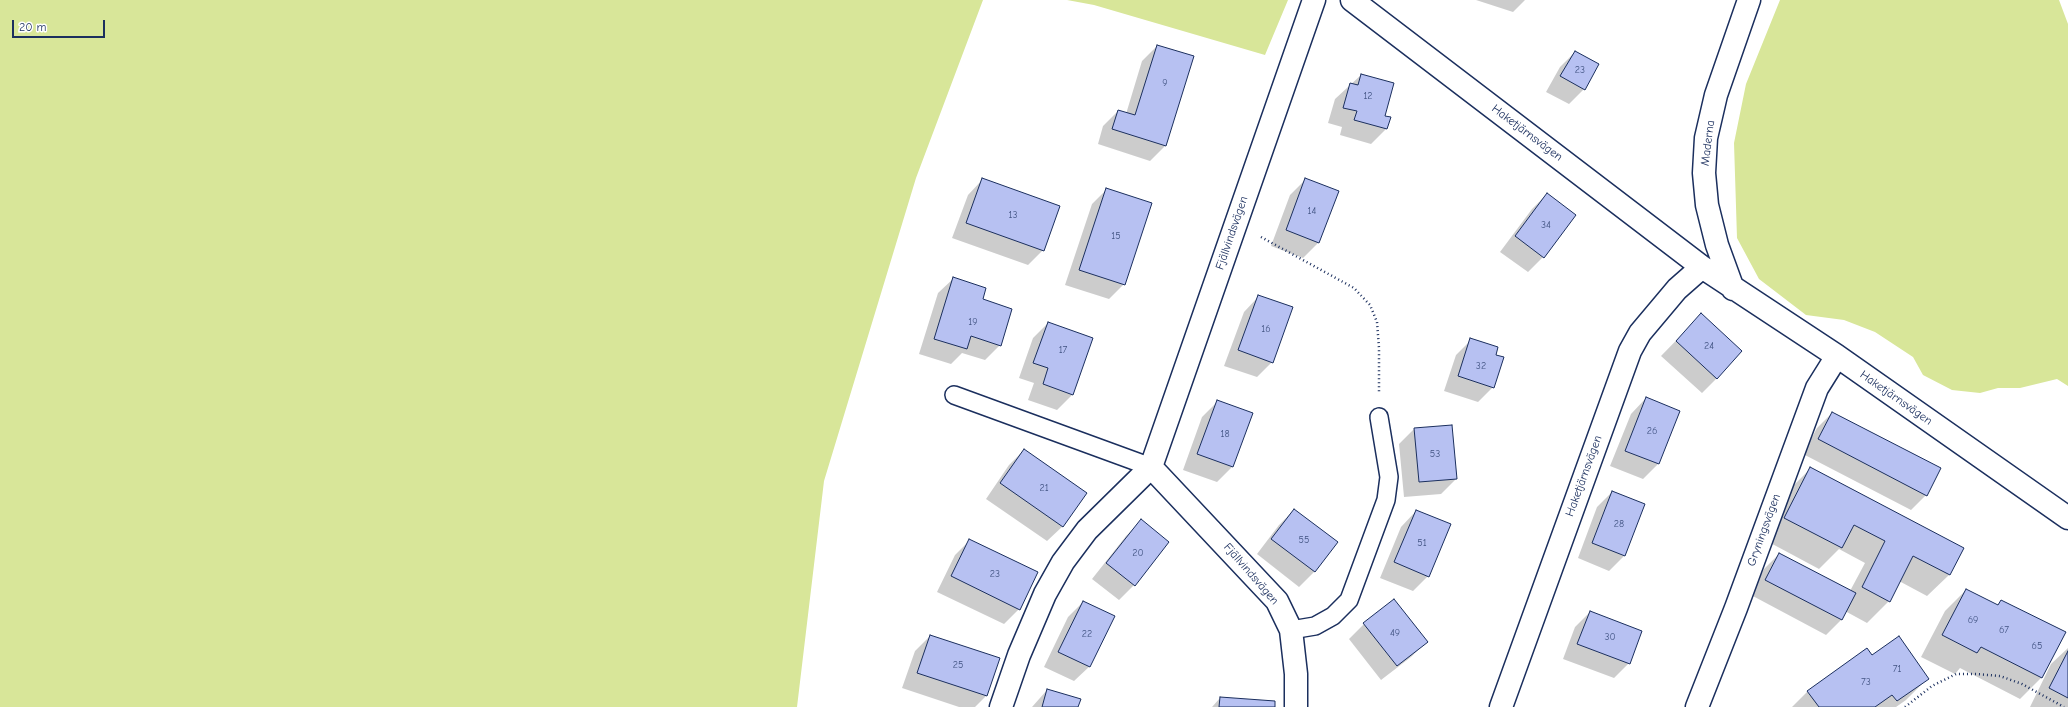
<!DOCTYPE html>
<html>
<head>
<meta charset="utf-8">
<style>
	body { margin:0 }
	#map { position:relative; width:2068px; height:707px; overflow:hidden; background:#fff; font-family:"Comic Neue",sans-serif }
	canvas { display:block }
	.scale { position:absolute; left:12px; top:20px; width:93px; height:18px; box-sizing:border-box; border:2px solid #1b2f5e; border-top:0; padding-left:5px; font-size:12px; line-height:14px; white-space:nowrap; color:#1b2f5e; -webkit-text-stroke:3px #fff; paint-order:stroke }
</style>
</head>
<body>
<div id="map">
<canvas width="2068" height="707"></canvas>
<div class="scale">20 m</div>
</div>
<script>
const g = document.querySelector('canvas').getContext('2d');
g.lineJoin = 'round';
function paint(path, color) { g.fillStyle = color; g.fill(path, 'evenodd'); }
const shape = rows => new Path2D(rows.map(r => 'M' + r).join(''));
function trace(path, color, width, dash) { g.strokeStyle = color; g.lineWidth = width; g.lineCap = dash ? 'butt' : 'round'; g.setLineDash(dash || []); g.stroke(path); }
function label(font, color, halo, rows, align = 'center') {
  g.font = font + ' "Comic Neue",sans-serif'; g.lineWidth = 4; g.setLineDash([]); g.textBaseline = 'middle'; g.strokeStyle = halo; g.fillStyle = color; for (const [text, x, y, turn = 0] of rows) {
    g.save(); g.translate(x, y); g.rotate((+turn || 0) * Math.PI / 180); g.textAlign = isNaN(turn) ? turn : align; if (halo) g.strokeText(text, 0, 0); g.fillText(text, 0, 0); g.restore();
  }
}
paint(shape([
	[0,0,983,0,916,178,824,481,797,707,0,707],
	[1067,0,1288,0,1265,55,1094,5],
	[1780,0,2059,0,2068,24,2068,386,2057,379,2020,388,1998,388,1980,393,1952,390,1923,375,1913,357,1875,332,1844,320,1806,315,1759,279,1737,238,1734,143,1746,84]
]), '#d8e699');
paint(shape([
	[1476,0,1525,0,1513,12],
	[1157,46,1165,146,1150,161,1098,144,1103,126,1118,111,1126,114,1142,61],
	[1575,52,1584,89,1569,104,1546,92,1560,67],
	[1361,75,1383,117,1389,118,1386,129,1371,144,1340,135,1342,127,1328,123,1335,99],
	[983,179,1043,250,1028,265,952,238,968,195],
	[1305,180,1337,191,1318,243,1303,258,1271,246,1290,195],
	[1107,189,1124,284,1109,299,1065,285,1092,204],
	[1547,194,1543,257,1528,272,1500,252,1532,209],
	[954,278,982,300,1000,345,985,360,962,353,951,364,919,354,938,293],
	[1259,296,1272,362,1257,377,1224,366,1244,312],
	[1701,315,1717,378,1702,393,1661,356],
	[1048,323,1072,395,1057,410,1028,400,1034,383,1019,378,1033,338],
	[1471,340,1494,355,1493,387,1478,402,1444,391,1456,355],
	[1646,398,1679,412,1658,464,1643,479,1610,466,1631,414],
	[1217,402,1251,414,1232,467,1217,482,1183,470,1202,417],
	[1832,413,1926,495,1911,510,1803,454,1817,428],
	[1414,429,1456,479,1441,494,1404,497,1399,444],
	[1024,450,1063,526,1047,541,986,499,1009,465],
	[1810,469,1963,549,1949,575,1927,596,1899,581,1889,601,1867,623,1845,611,1841,620,1826,635,1751,595,1764,569,1779,554,1850,591,1865,563,1839,549,1819,569,1763,539,1789,490],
	[1612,492,1624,556,1609,571,1578,558,1597,507],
	[1294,510,1336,542,1314,572,1299,587,1257,554,1279,525],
	[1416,511,1428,576,1413,591,1380,578,1401,527],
	[1141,521,1134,585,1119,600,1092,579,1126,536],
	[970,540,1019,609,1004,624,937,592,955,555],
	[1966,590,1997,605,2001,601,2042,677,2020,699,1960,668,1955,674,1921,657,1945,611],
	[1083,602,1090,666,1074,681,1044,667,1068,617],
	[1590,612,1629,663,1614,678,1563,659,1575,627],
	[1364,624,1426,642,1411,657,1381,680,1349,639],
	[930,636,986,696,975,707,959,707,902,688,915,651],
	[2068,648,2068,707,2030,707,2051,664],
	[1928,678,1906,700,1896,707,1792,707,1808,691],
	[1047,690,1077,707,1032,707],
	[1220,698,1274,707,1212,707]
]), '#0003');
const building = shape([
	[1157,45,1194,56,1166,146,1112,129,1118,110,1135,115,1157,45],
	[1575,51,1599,64,1585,90,1560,76,1575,51],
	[1361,74,1394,83,1385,116,1391,117,1387,129,1354,120,1357,111,1343,108,1350,83,1358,85,1361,74],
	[982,178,1060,206,1044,251,966,223,982,178],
	[1305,178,1339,191,1319,243,1286,230,1305,178],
	[1106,188,1152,203,1125,285,1079,270,1106,188],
	[1547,193,1576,215,1544,258,1515,236,1547,193],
	[953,277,986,288,983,299,1012,309,1001,346,971,336,967,349,934,339,953,277],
	[1258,295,1293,307,1273,363,1238,350,1258,295],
	[1701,313,1742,351,1717,379,1676,341,1701,313],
	[1048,322,1093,338,1073,395,1043,384,1048,368,1033,363,1048,322],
	[1470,338,1498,347,1496,355,1504,357,1494,388,1458,376,1470,338],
	[1646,397,1680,411,1659,464,1625,451,1646,397],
	[1217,400,1253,413,1233,467,1197,454,1217,400],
	[1832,412,1941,468,1927,496,1818,439,1832,412],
	[1452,425,1457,479,1419,482,1414,428,1452,425],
	[1024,449,1087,493,1063,527,1000,483,1024,449],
	[1810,467,1964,548,1950,575,1913,556,1890,602,1862,587,1885,541,1854,525,1842,548,1784,518,1810,467],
	[1612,491,1645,504,1625,556,1592,543,1612,491],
	[1294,509,1338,542,1315,572,1271,539,1294,509],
	[1416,510,1451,524,1429,577,1394,562,1416,510],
	[1141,519,1169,542,1135,586,1106,563,1141,519],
	[969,539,1038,572,1020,610,951,576,969,539],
	[1779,553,1856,593,1842,620,1765,580,1779,553],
	[1966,589,1998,605,2001,600,2066,632,2042,678,1981,647,1977,653,1942,635,1966,589],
	[1394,599,1428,642,1397,666,1363,623,1394,599],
	[1083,601,1115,616,1090,667,1058,652,1083,601],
	[1590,611,1642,631,1630,664,1577,644,1590,611],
	[930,635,1000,658,987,696,917,673,930,635],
	[1899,636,1929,679,1897,701,1892,695,1875,707,1819,707,1807,691,1867,648,1872,655,1899,636],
	[2068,651,2068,698,2049,688,2068,651],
	[1047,689,1081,699,1078,707,1042,707,1047,689],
	[1220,697,1275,701,1275,707,1219,707,1220,697]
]);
paint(building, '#b7c1f2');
trace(building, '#1b2f5e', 1);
const service = shape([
	[954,395,1151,467],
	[1291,630,1315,626,1333,616,1349,600,1386,500,1389,477,1379,417]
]);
const minor = shape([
	[1352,0,1702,267,1837,356,2068,518],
	[1733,289,1717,245,1707,205,1704,173,1706,138,1716,95,1749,0],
	[1151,467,1277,601,1291,630,1296,674,1296,707],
	[1001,707,1019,655,1045,594,1063,562,1087,530,1151,467,1314,0],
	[1501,707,1630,351,1640,333,1677,289,1702,267],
	[1697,707,1736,608,1817,388,1837,356]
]);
trace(service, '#1b2f5e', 20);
trace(minor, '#1b2f5e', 25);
trace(shape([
	[1261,237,1354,288,1370,305,1377,322,1379,348,1379,393],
	[1905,707,1932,686,1956,674,1976,674,2000,676,2022,684,2064,707]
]), '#1b2f5e', 2.5, [1, 3]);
trace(service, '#fff', 17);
trace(minor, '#fff', 22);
label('10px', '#425483', null, [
	["23",1580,70],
	["9",1165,83],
	["12",1368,96],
	["14",1312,211],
	["13",1013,215],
	["34",1546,225],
	["15",1116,236],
	["19",973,322],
	["16",1266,329],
	["24",1709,346],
	["17",1063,350],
	["32",1481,366],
	["26",1652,431],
	["18",1225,434],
	["53",1435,454],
	["21",1044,488],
	["28",1619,524],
	["55",1304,540],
	["51",1422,543],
	["20",1138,553],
	["23",995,574],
	["69",1973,620],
	["67",2004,630],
	["49",1395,633],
	["22",1087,634],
	["30",1610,637],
	["65",2037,646],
	["25",958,665],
	["71",1897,669],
	["73",1866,682]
]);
label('12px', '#1b2f5e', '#fff', [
	["Haketjärnsvägen",1527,133,37],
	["Maderna",1708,143,-83],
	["Fjällvindsvägen",1232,233,-71],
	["Haketjärnsvägen",1896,398,35],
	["Haketjärnsvägen",1584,476,-70],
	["Gryningsvägen",1764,530,-70],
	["Fjällvindsvägen",1251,574,49]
]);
</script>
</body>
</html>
